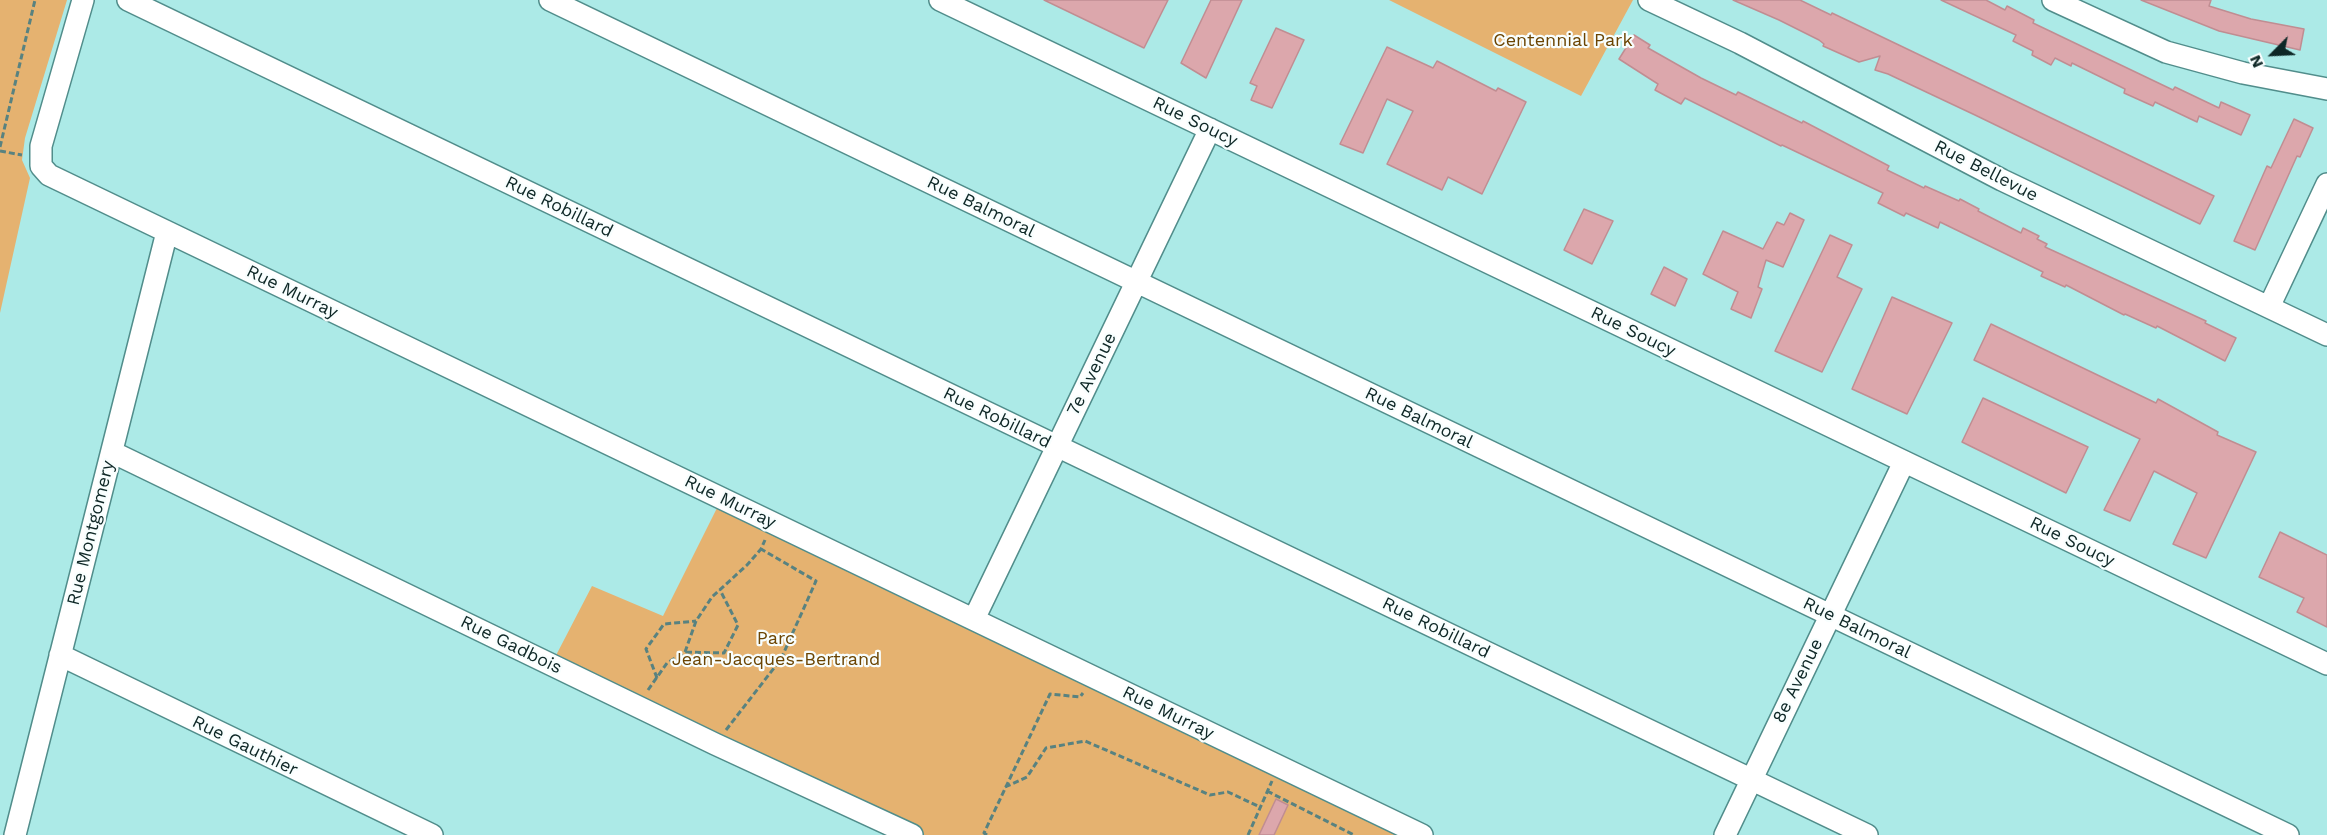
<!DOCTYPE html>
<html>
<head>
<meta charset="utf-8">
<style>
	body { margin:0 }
	#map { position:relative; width:2327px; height:835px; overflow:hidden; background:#aceae7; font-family:"Work Sans",sans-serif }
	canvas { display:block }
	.north { position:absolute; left:2243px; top:24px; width:60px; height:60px; -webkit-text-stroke:4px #f8fefe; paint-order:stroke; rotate:246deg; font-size:16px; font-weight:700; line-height:24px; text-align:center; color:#0e2726 }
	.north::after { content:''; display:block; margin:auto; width:21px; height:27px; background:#0e2726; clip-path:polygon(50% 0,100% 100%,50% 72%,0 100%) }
</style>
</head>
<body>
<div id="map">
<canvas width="2327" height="835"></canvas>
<div class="north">N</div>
</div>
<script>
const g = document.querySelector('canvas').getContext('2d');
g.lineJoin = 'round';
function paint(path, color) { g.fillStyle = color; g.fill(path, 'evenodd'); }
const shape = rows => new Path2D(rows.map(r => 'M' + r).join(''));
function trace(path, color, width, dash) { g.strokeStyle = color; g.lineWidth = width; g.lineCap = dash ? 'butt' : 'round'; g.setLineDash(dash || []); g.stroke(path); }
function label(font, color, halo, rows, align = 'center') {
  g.font = font + ' "Work Sans",sans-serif'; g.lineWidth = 4.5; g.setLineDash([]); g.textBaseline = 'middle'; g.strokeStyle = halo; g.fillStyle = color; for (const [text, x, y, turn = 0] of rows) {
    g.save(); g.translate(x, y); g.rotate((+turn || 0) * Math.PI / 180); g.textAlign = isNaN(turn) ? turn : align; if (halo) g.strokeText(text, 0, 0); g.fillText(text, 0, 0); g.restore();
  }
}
paint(shape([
	[0,0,67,0,25,138,22,160,30,178,0,313],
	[1389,0,1633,0,1581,96],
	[720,502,1419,835,913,835,551,665,592,586,663,616]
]), '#e5b270');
const building = shape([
	[1044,0,1168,0,1144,48,1044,0],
	[1211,0,1242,0,1206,78,1181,63,1211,0],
	[1733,0,1800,0,1831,15,1832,13,2214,196,2200,224,1975,115,1888,74,1875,70,1880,56,1859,62,1823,46,1824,44,1819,40,1779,20,1733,0],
	[1941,0,1986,0,2005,10,2007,6,2034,20,2033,23,2173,90,2175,87,2219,108,2221,102,2250,115,2241,135,2199,116,2197,122,2155,102,2153,106,2124,93,2125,89,2072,63,2071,66,2055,58,2051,65,2032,55,2033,51,2013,41,2016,35,1941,0],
	[2141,0,2211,0,2209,6,2251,19,2304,29,2300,50,2219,31,2141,0],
	[1276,28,1304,40,1272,108,1251,100,1257,86,1250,83,1276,28],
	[1634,35,1650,45,1648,48,1701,78,1736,95,1738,92,1802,123,1803,121,1889,166,1887,170,1924,188,1925,186,1959,201,1960,199,1979,209,1978,211,2021,233,2023,228,2039,236,2037,239,2047,244,2045,247,2206,321,2205,323,2236,338,2225,361,2157,326,2156,328,2125,314,2124,315,2066,285,2065,287,2041,276,2043,272,1940,222,1938,228,1906,213,1904,216,1878,203,1883,193,1782,145,1781,146,1685,98,1681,104,1655,90,1658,84,1619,59,1634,35],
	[1387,47,1433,68,1437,61,1496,91,1498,88,1526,102,1482,194,1448,177,1442,190,1387,164,1413,111,1387,99,1363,153,1340,144,1387,47],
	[2294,119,2313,128,2300,157,2297,156,2255,250,2234,241,2267,166,2271,168,2294,119],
	[1584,209,1613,221,1592,264,1564,250,1584,209],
	[1790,213,1804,220,1783,267,1766,260,1758,287,1762,289,1751,318,1731,309,1738,292,1703,274,1723,231,1763,249,1777,222,1784,225,1790,213],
	[1830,235,1852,245,1837,277,1862,289,1822,372,1775,351,1830,235],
	[1664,267,1687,279,1675,306,1651,294,1664,267],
	[1892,297,1952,323,1907,414,1852,389,1892,297],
	[1991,324,2156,403,2158,399,2218,432,2217,435,2256,452,2206,558,2173,544,2197,493,2154,471,2130,521,2104,510,2140,439,1974,360,1991,324],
	[1983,398,2088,447,2066,493,1962,442,1983,398],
	[2280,532,2327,555,2327,627,2297,612,2304,598,2259,577,2280,532],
	[1276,799,1288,805,1274,835,1259,835,1276,799]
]);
paint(building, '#dca7ac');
trace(building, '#c08d92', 1.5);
const minor = shape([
	[83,0,41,146,41,166,49,175,1422,835],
	[128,0,1867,835],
	[550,0,2288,835],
	[940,0,2327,664],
	[1649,0,1740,43,2002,180,2327,335],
	[2053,0,2166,52,2243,73,2327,89],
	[2269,307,2327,184],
	[112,452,715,744,912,835],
	[974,619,1210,129],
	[60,655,432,835],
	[15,835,167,232],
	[1725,835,1904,462]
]);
trace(minor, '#518d8b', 24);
trace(shape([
	[0,147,35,0],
	[0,151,22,155],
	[686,652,724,653,738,625,720,590],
	[657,678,646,649,664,624,696,621],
	[648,690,667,663,685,652,696,621,712,597,747,565,761,549,765,540],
	[726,730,781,659,816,581,761,549],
	[1005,787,1027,777,1046,748,1085,741,1210,795,1228,792,1260,807],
	[1267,791,1354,835],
	[987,835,984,833,1050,694,1080,697,1083,693],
	[1248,835,1272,781]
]), '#588280', 3, [6, 3]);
trace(minor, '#fff', 21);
label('18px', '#6b4402', '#f8fefe', [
	["Centennial Park",1563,41],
	["Parc",776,639],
	["Jean-Jacques-Bertrand",776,660]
]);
label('18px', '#0e2726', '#f8fefe', [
	["Rue Soucy",1195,122,26],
	["Rue Bellevue",1986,171,27],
	["Rue Robillard",559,207,26],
	["Rue Balmoral",981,207,26],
	["Rue Murray",292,292,26],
	["Rue Soucy",1633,332,26],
	["7e Avenue",1092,374,-64],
	["Rue Robillard",997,418,26],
	["Rue Balmoral",1419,418,26],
	["Rue Murray",730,502,26],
	["Rue Montgomery",91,533,-76],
	["Rue Soucy",2072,542,26],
	["Rue Robillard",1436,628,26],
	["Rue Balmoral",1857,628,26],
	["Rue Gadbois",511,645,26],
	["8e Avenue",1798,681,-64],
	["Rue Murray",1168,713,26],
	["Rue Gauthier",245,746,26]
]);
</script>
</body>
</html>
